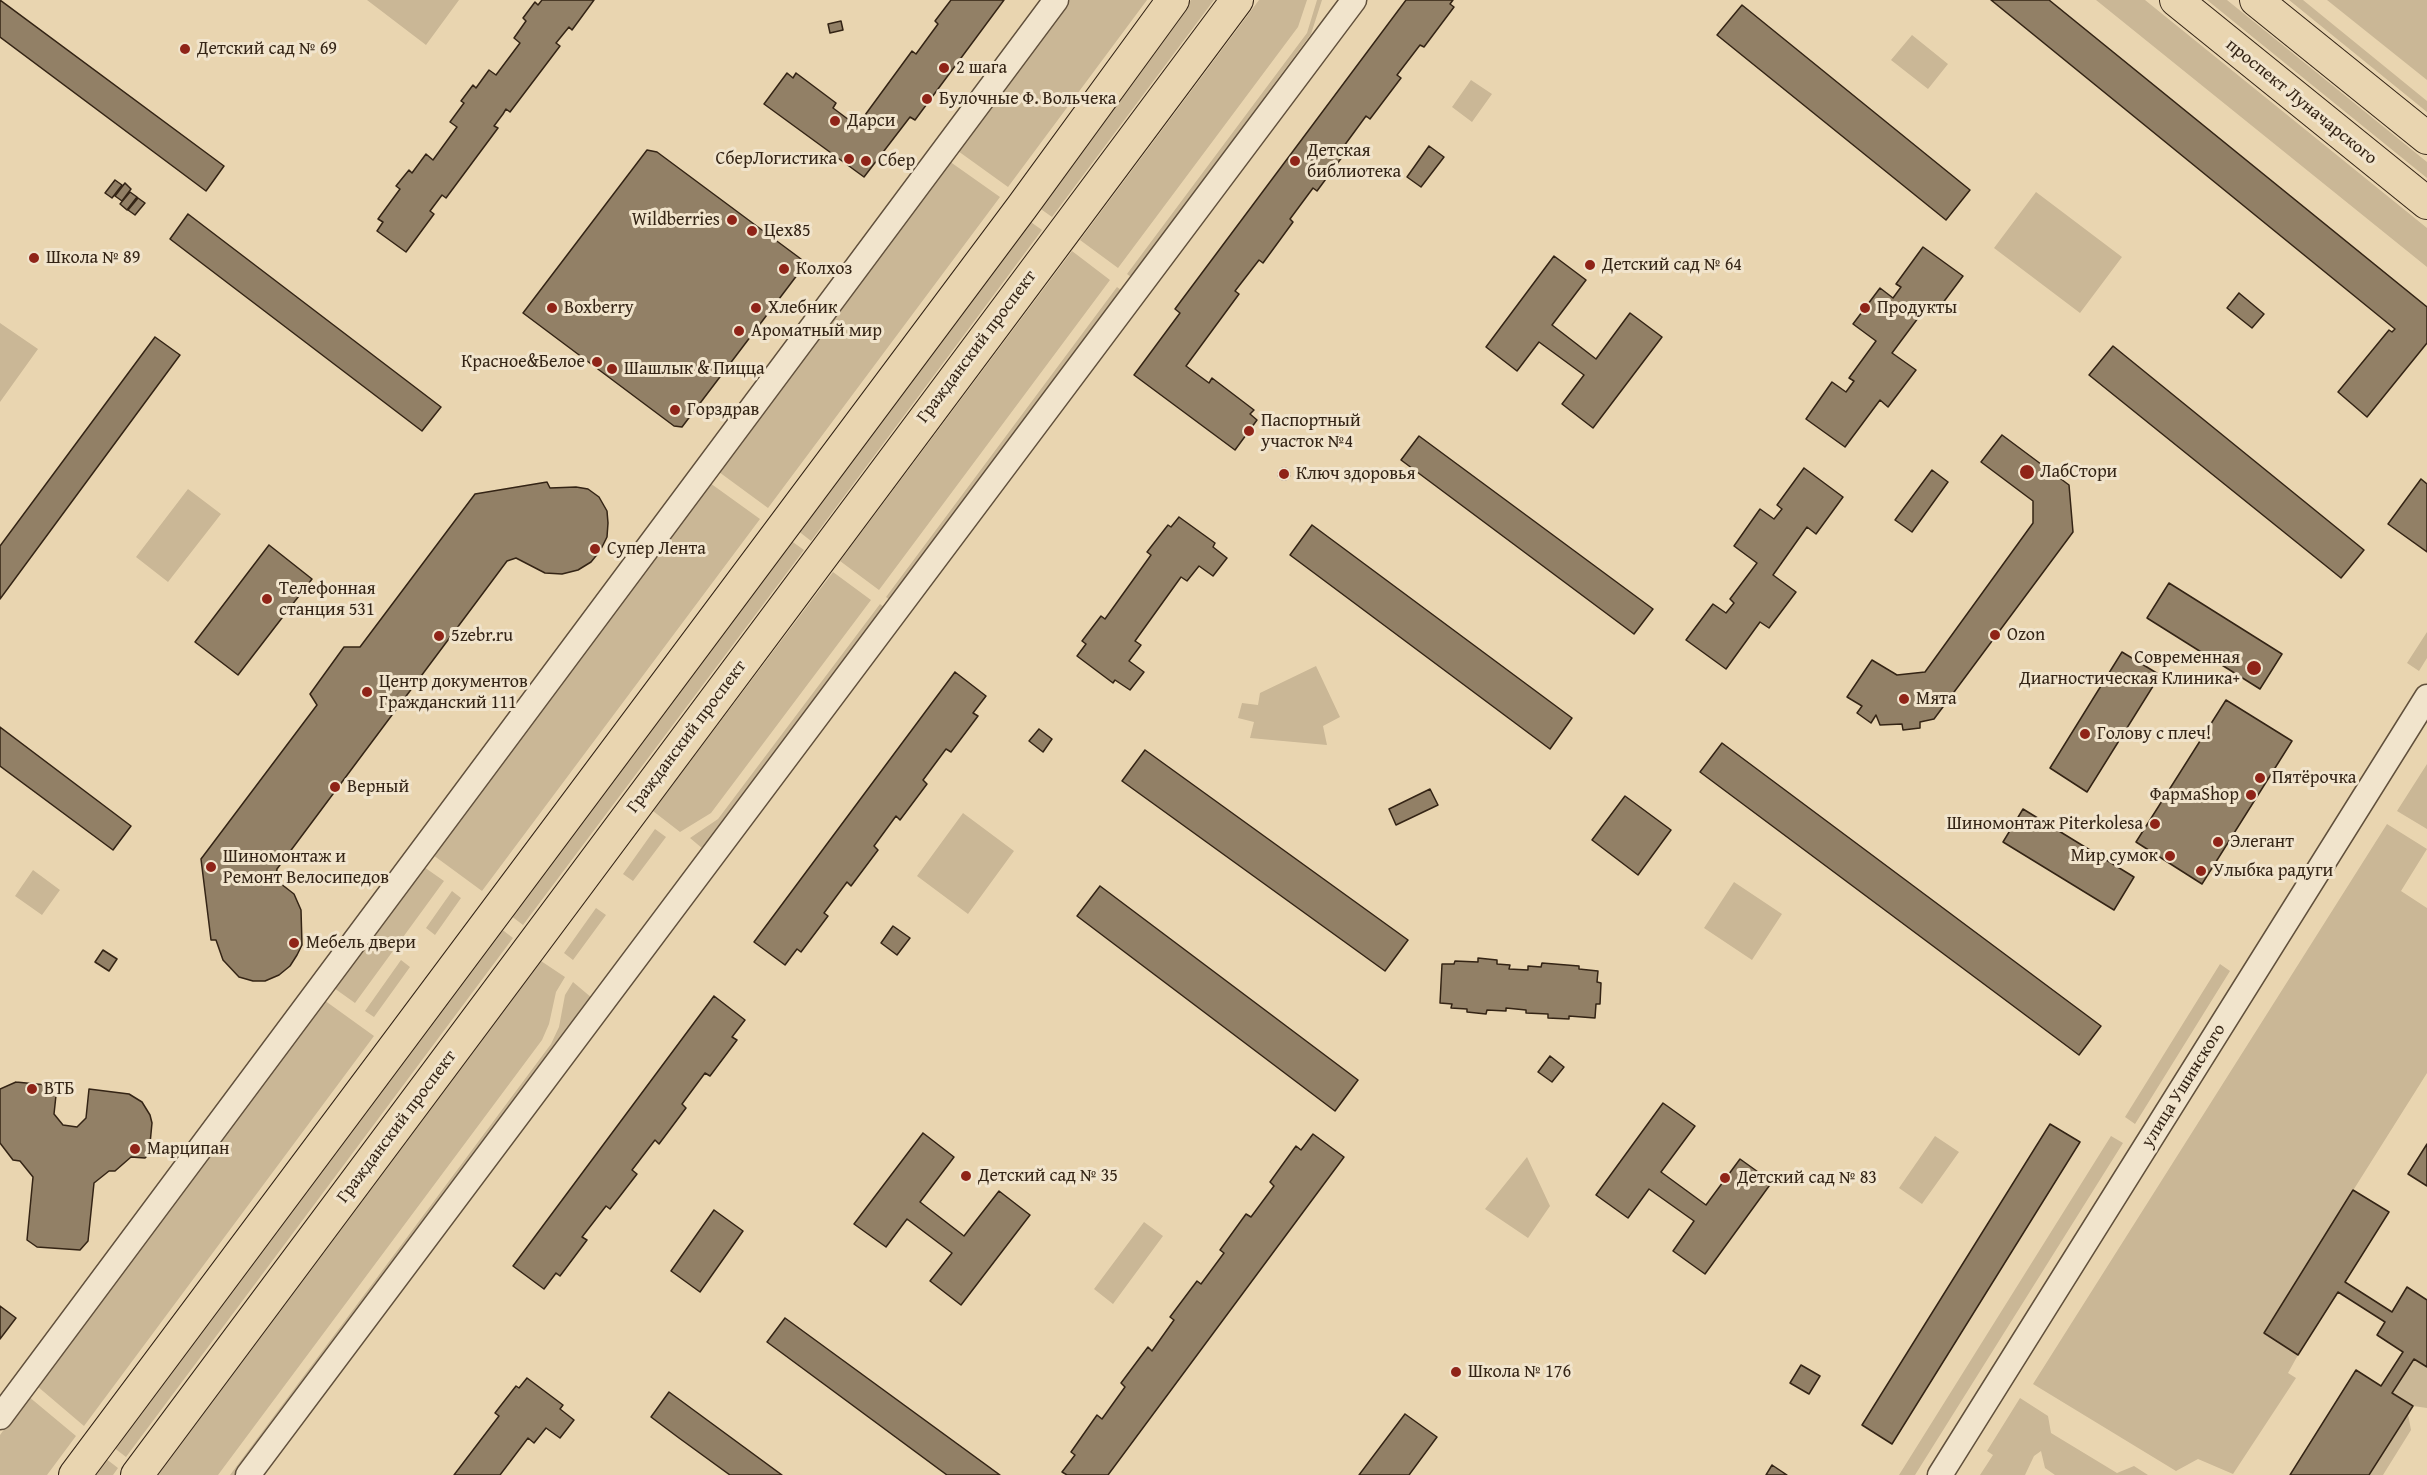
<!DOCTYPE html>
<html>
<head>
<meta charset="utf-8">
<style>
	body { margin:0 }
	canvas { display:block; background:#e9d5b0 }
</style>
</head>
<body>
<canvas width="2427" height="1475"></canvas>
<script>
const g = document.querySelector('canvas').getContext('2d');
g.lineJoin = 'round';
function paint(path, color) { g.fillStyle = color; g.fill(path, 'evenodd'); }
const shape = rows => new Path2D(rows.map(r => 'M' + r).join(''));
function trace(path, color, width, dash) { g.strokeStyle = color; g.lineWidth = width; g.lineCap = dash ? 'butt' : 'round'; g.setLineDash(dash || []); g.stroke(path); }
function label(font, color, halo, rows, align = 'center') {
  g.font = font + ' "Gentium Book Plus",serif'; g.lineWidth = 6; g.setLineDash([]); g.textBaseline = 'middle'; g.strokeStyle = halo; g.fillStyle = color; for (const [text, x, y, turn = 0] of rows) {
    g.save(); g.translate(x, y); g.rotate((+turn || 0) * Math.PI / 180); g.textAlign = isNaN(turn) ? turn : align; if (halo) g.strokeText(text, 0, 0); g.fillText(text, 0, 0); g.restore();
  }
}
paint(shape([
	[367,0,459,0,426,45],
	[1070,0,1147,0,1008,187,958,151],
	[1191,0,1214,0,1052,217,1038,207],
	[1259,0,1307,0,1298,27,1118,268,1080,240],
	[1317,0,1322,0,1311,34,1131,277,1127,274,1307,33],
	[2096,0,2145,0,2427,228,2427,267],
	[2207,0,2227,0,2427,162,2427,178],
	[2289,0,2303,0,2427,101,2427,112],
	[2327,0,2427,0,2427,80],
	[1912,35,1948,64,1928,89,1891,60],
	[1471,80,1492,94,1472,122,1452,107],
	[949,161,1000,197,768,508,719,472],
	[2036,192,2122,257,2080,313,1994,248],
	[1028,220,1042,230,811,541,797,530],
	[1072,251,1110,280,879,590,840,561],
	[1117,287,1121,290,890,600,886,597],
	[0,323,38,349,0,402],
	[710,483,760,519,482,891,433,855],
	[188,489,221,514,168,582,136,557],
	[790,540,804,550,523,925,510,915],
	[833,572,871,600,711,813,680,832,653,811],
	[880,604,884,607,703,849,690,838,718,819],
	[2427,632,2427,658,2419,671,2407,663],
	[1316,666,1340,717,1323,726,1327,745,1250,738,1254,722,1238,718,1242,703,1258,705,1260,693],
	[2427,764,2427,829,2397,811],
	[963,813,1014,851,968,914,917,876],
	[2387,824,2427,849,2401,891,2427,908,2427,1073,2264,1332,2298,1355,2288,1373,2296,1378,2233,1474,2198,1459,2176,1471,2033,1384],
	[655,829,666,837,633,881,623,874],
	[424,867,444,881,355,1003,334,988],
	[33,870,60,890,42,915,15,896],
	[1734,882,1782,914,1752,960,1704,928],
	[452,891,461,898,435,935,426,928],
	[596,908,606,915,573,960,564,953],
	[500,928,513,938,126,1457,113,1447],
	[401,960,410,967,374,1017,365,1011],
	[541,961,565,977,556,992,549,1024,542,1040,218,1475,157,1475],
	[2220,964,2230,971,2135,1124,2125,1117],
	[573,982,592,998,236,1475,230,1475,551,1044,559,1027,565,995],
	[324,1000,374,1036,84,1426,37,1386],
	[1935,1136,1959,1152,1922,1204,1899,1188],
	[2111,1136,2123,1143,1915,1475,1899,1475],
	[1527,1157,1550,1206,1528,1238,1485,1209],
	[1144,1222,1163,1236,1113,1304,1094,1289],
	[2414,1359,2427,1367,2427,1408,2413,1406,2392,1393],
	[28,1396,76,1436,47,1475,0,1475,0,1435],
	[2020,1398,2048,1416,2051,1433,2117,1473,2134,1466,2148,1475,2055,1475,2045,1468,2041,1451,2034,1456,2025,1475,1980,1475,1993,1455,1987,1451],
	[2408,1414,2411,1430,2383,1475,2369,1475],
	[105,1458,118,1468,113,1475,93,1475]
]), '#cab796');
const building = shape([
	[0,0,224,166,206,191,0,37,0,0],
	[542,0,594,0,572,30,569,27,556,43,560,46,510,112,506,109,503,114,494,126,498,128,446,198,442,195,430,211,434,214,406,252,377,231,383,222,378,219,400,189,396,186,409,170,412,173,426,154,433,160,457,127,450,122,464,103,461,101,473,85,476,88,489,70,496,75,520,43,514,38,526,21,523,18,535,2,538,5,542,0],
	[951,0,1004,0,915,120,910,117,864,177,764,104,787,73,793,78,796,73,836,103,833,108,857,126,912,51,916,54,938,24,935,21,951,0],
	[1406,0,1453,0,1450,4,1454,7,1424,47,1420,45,1397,75,1401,78,1370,119,1366,116,1344,146,1348,149,1317,191,1313,188,1290,219,1293,222,1263,263,1259,260,1235,291,1239,294,1186,366,1209,383,1212,378,1254,410,1250,414,1257,420,1235,450,1134,375,1180,313,1175,309,1406,0],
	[1991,0,2049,0,2427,307,2427,343,2367,417,2338,392,2389,330,2392,332,2395,329,1991,0],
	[1742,5,1970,190,1946,220,1717,35,1742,5],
	[841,21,843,30,830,33,828,24,841,21],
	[1429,146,1444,157,1421,187,1407,177,1429,146],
	[647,150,657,152,801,259,804,266,682,427,674,426,523,313,647,150],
	[115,180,122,185,112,198,105,193,115,180],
	[125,183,131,189,122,201,115,196,125,183],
	[130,192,137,197,127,210,120,204,130,192],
	[138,198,145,203,135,215,128,210,138,198],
	[188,214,441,407,422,431,170,239,188,214],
	[1923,247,1963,276,1936,312,1927,306,1892,353,1916,370,1888,407,1880,400,1845,447,1806,419,1832,382,1846,392,1854,381,1849,378,1876,341,1853,324,1880,288,1893,298,1901,287,1896,284,1923,247],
	[1554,256,1586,280,1552,325,1596,359,1630,313,1662,337,1593,428,1562,404,1584,375,1539,342,1517,371,1486,347,1554,256],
	[2239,293,2264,314,2252,328,2227,308,2239,293],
	[155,337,180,355,0,599,0,546,155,337],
	[2113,346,2364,550,2341,578,2089,375,2113,346],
	[2002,435,2069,485,2073,532,1934,719,1920,722,1920,728,1903,730,1902,724,1880,725,1876,715,1871,723,1857,713,1862,706,1847,697,1872,660,1897,675,1925,672,2033,523,2033,501,1981,462,2002,435],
	[1419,436,1653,609,1634,634,1401,460,1419,436],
	'1278 474a6 6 0 1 1 12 0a6 6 0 1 1-12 0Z',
	[1804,468,1843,497,1816,534,1807,527,1773,575,1796,592,1769,628,1760,622,1726,669,1686,640,1713,604,1726,613,1734,603,1730,599,1757,563,1734,546,1760,509,1774,519,1782,509,1777,505,1804,468],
	[1932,470,1948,482,1912,532,1895,520,1932,470],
	[2421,479,2427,484,2427,552,2388,524,2421,479],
	[547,482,550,488,576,487,588,489,599,497,607,511,608,523,607,537,600,551,591,562,578,570,562,574,545,573,516,558,507,561,277,869,276,880,294,894,301,910,302,945,297,955,290,966,279,975,265,981,253,981,239,977,223,960,216,940,211,940,201,859,317,705,310,694,344,647,360,647,475,494,547,482],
	[1179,517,1215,543,1213,547,1227,558,1213,576,1199,566,1187,581,1181,577,1135,641,1141,645,1129,661,1144,672,1130,690,1115,680,1113,683,1077,656,1086,644,1082,641,1101,616,1105,619,1151,555,1147,552,1168,525,1171,527,1179,517],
	[1312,525,1572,718,1550,749,1290,555,1312,525],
	[269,545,312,579,238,675,195,642,269,545],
	[2169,583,2282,654,2260,689,2147,618,2169,583],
	[2122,652,2160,675,2087,792,2050,768,2122,652],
	[955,672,986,696,973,713,978,716,951,752,946,749,923,780,927,784,900,820,896,816,874,846,878,850,851,886,847,882,824,913,828,916,801,952,797,949,785,965,754,942,955,672],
	[2226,700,2292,741,2202,884,2136,842,2226,700],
	[0,727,131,826,113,850,0,766,0,727],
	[1039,729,1052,739,1043,752,1029,741,1039,729],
	[1722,743,2101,1026,2079,1055,1700,772,1722,743],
	[1145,750,1408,940,1385,971,1122,781,1145,750],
	[1430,789,1438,805,1396,825,1389,809,1430,789],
	[1625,796,1671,830,1638,875,1592,840,1625,796],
	[2023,809,2134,877,2114,910,2003,842,2023,809],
	[1100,886,1358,1080,1335,1111,1077,916,1100,886],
	[893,926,910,938,897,955,881,943,893,926],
	[103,950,117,959,109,971,95,962,103,950],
	[1478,958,1497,960,1497,964,1510,965,1509,969,1528,970,1528,966,1541,967,1542,963,1579,966,1579,969,1598,971,1597,982,1601,983,1600,1004,1596,1004,1595,1018,1569,1016,1569,1019,1548,1018,1548,1014,1526,1013,1526,1010,1506,1008,1506,1011,1487,1010,1486,1014,1467,1012,1467,1009,1451,1008,1452,1004,1440,1003,1442,964,1454,964,1455,961,1478,962,1478,958],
	[714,996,745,1020,732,1037,737,1040,710,1076,705,1073,682,1104,686,1108,659,1144,655,1140,632,1170,637,1174,610,1209,606,1206,582,1237,587,1240,560,1276,556,1273,544,1289,513,1266,714,996],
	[1550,1056,1564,1067,1552,1082,1538,1072,1550,1056],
	[16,1082,57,1086,54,1114,63,1125,77,1127,86,1118,89,1089,129,1094,142,1102,150,1115,152,1123,149,1154,145,1158,131,1157,115,1171,109,1171,94,1183,88,1241,80,1250,37,1247,27,1240,33,1177,20,1161,13,1160,0,1143,0,1089,16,1082],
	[1663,1103,1695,1126,1661,1172,1706,1205,1740,1159,1772,1182,1705,1274,1673,1251,1694,1221,1649,1189,1628,1218,1596,1195,1663,1103],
	[2050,1124,2080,1142,1892,1444,1862,1425,2050,1124],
	[923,1133,954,1157,920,1202,964,1236,999,1191,1030,1215,961,1305,930,1281,952,1253,907,1219,886,1247,854,1224,923,1133],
	[1313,1134,1344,1157,1108,1475,1067,1475,1062,1472,1075,1455,1071,1452,1097,1415,1102,1419,1125,1387,1121,1383,1148,1347,1152,1351,1174,1320,1170,1317,1197,1281,1201,1284,1224,1253,1220,1250,1246,1214,1251,1217,1274,1186,1270,1182,1296,1146,1301,1150,1313,1134],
	[2427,1144,2427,1186,2408,1174,2427,1144],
	[2353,1190,2389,1212,2345,1282,2392,1312,2407,1287,2427,1300,2427,1367,2414,1359,2392,1393,2413,1406,2369,1475,2290,1475,2356,1370,2381,1386,2403,1352,2377,1335,2385,1322,2338,1292,2298,1355,2264,1333,2353,1190],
	[714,1210,743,1231,700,1292,671,1271,714,1210],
	[0,1306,16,1318,0,1339,0,1306],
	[785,1318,1000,1475,947,1475,767,1342,785,1318],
	[1801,1365,1820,1376,1809,1394,1790,1383,1801,1365],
	[527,1378,563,1405,560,1409,574,1420,560,1438,546,1428,534,1443,528,1438,500,1475,454,1475,499,1416,495,1413,516,1386,519,1388,527,1378],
	[669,1392,782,1475,730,1475,679,1438,651,1417,669,1392],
	[1405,1414,1437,1437,1409,1475,1359,1475,1405,1414],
	[1772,1465,1787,1475,1766,1475,1772,1465]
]);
paint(building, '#928066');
trace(building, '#342415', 1.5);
const minor = shape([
	[0,1417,1056,0],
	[248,1475,1354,0],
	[1940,1475,2427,697]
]);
const major = shape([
	[2176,0,2427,203],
	[2256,0,2427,138],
	[75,1475,1022,207,1173,0],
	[137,1475,1237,0]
]);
trace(minor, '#61503c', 27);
trace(major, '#342415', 34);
trace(minor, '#f1e4cc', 24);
trace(major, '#e9d5b0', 32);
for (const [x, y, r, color] of [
	[185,49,6,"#8f2418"],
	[944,68,6,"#8f2418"],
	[927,99,6,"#8f2418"],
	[835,121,6,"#8f2418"],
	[849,159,6,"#8f2418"],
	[866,161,6,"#8f2418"],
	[1295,161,6,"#8f2418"],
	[732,220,6,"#8f2418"],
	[752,231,6,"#8f2418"],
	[34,258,6,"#8f2418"],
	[1590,265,6,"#8f2418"],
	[784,269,6,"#8f2418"],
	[552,308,6,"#8f2418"],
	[756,308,6,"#8f2418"],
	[1865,308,6,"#8f2418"],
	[739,331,6,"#8f2418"],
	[597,362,6,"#8f2418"],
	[612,369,6,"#8f2418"],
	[675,410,6,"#8f2418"],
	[1249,431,6,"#8f2418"],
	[2027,472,8,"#8f2418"],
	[1284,474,6,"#8f2418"],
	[595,549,6,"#8f2418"],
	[267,599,6,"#8f2418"],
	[1995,635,6,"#8f2418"],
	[439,636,6,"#8f2418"],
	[2254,668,8,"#8f2418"],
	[367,692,6,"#8f2418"],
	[1904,699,6,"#8f2418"],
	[2085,734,6,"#8f2418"],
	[2260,778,6,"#8f2418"],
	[335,787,6,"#8f2418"],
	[2251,795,6,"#8f2418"],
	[2155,824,6,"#8f2418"],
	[2218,842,6,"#8f2418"],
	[2170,856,6,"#8f2418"],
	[211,867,6,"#8f2418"],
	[2201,871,6,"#8f2418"],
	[294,943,6,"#8f2418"],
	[32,1089,6,"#8f2418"],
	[135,1149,6,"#8f2418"],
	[966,1176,6,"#8f2418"],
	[1725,1178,6,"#8f2418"],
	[1456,1372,6,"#8f2418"]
]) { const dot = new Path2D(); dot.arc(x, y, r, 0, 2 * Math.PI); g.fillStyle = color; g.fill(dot); trace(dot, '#f1e4cc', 2); }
label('18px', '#342415', '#f1e4cc', [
	["Детский сад № 69",197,49],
	["2 шага",956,68],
	["Булочные Ф. Вольчека",939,99],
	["Дарси",847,121],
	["Детская",1307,151],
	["библиотека",1307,172],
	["СберЛогистика",837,159,"right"],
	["Сбер",878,161],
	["Wildberries",720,220,"right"],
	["Цех85",764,231],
	["Школа № 89",46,258],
	["Детский сад № 64",1602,265],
	["Колхоз",796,269],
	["Boxberry",564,308],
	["Хлебник",768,308],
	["Продукты",1877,308],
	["Ароматный мир",751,331],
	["Красное&Белое",585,362,"right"],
	["Шашлык & Пицца",624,369],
	["Горздрав",687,410],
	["Паспортный",1261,421],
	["участок №4",1261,442],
	["ЛабСтори",2040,472],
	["Ключ здоровья",1296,474],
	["Супер Лента",607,549],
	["Телефонная",279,589],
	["станция 531",279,610],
	["Ozon",2007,635],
	["5zebr.ru",451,636],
	["Современная",2240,658,"right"],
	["Диагностическая Клиника+",2240,679,"right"],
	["Центр документов",379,682],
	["Гражданский 111",379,703],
	["Мята",1916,699],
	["Голову с плеч!",2097,734],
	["Пятёрочка",2272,778],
	["Верный",347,787],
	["ФармаShop",2239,795,"right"],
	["Шиномонтаж Piterkolesa",2143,824,"right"],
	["Элегант",2230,842],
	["Мир сумок",2158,856,"right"],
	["Шиномонтаж и",223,857],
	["Ремонт Велосипедов",223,878],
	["Улыбка радуги",2213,871],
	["Мебель двери",306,943],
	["ВТБ",44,1089],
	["Марципан",147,1149],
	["Детский сад № 35",978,1176],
	["Детский сад № 83",1737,1178],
	["Школа № 176",1468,1372]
], 'left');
label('18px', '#342415', '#f1e4cc', [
	["проспект Луначарского",2301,102,39],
	["Гражданский проспект",977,347,-53],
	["Гражданский проспект",687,737,-53],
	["улица Ушинского",2184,1086,-58],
	["Гражданский проспект",397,1127,-53]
]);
</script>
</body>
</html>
